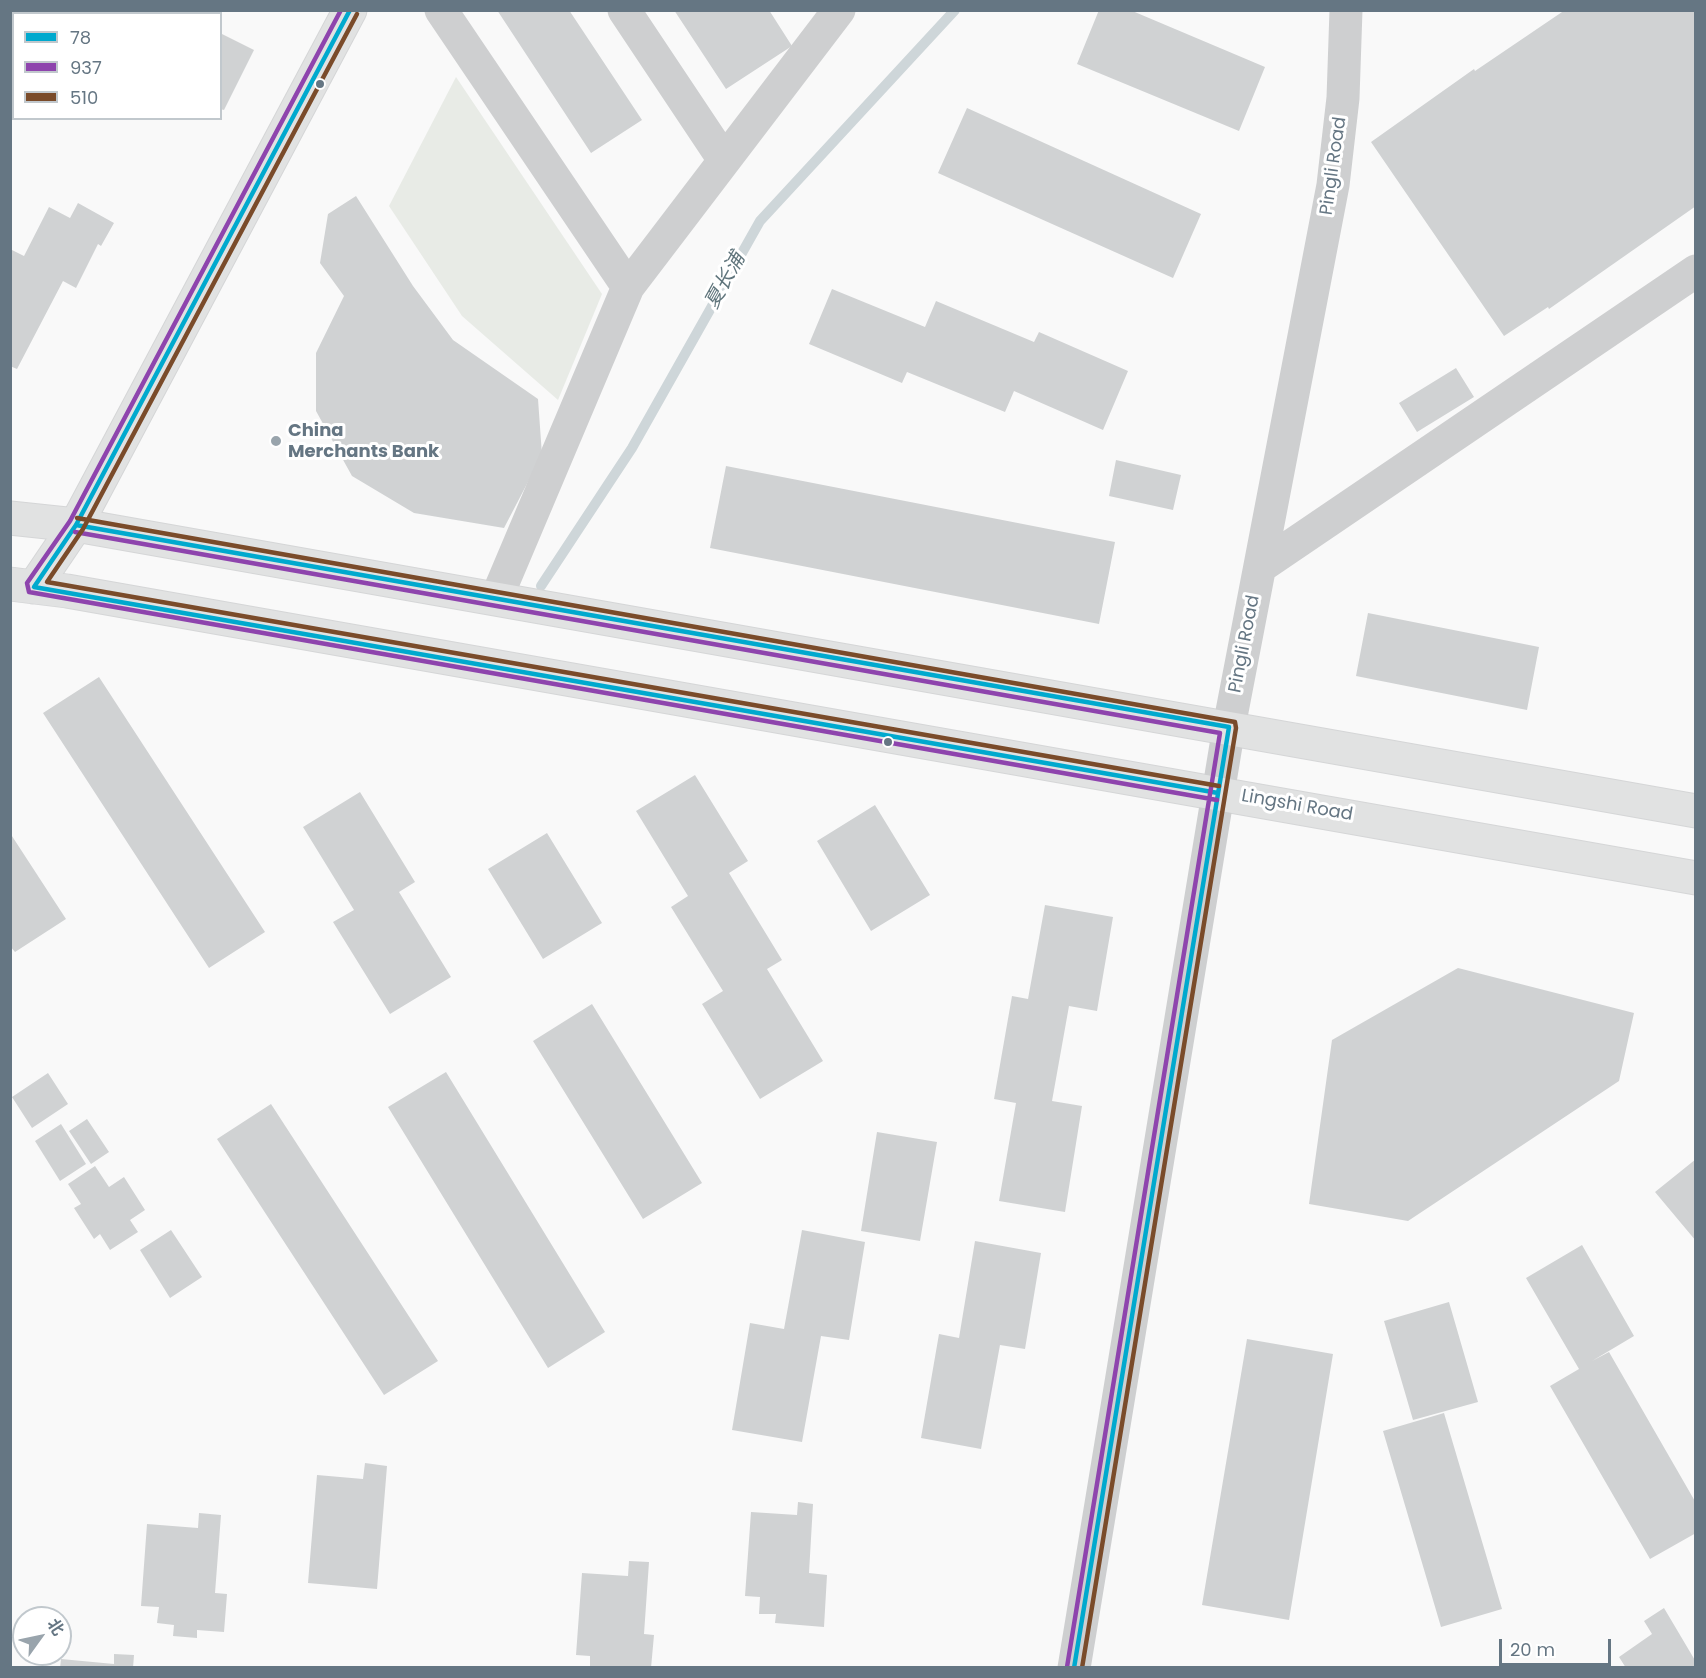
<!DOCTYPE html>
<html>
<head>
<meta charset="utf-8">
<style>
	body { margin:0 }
	#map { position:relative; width:1706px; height:1678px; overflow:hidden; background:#f9f9f9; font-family:Poppins,"Noto Sans SC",sans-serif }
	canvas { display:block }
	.frame { position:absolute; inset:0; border:12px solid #657683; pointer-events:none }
	.legend { position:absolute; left:12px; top:12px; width:210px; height:108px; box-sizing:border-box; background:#fff; border:2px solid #c1c8cd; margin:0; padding:8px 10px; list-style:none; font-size:18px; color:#657683 }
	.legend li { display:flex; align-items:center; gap:12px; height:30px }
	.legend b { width:30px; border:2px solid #c1c8cd }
	.north { position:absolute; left:12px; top:1606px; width:60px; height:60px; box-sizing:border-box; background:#fff; border:2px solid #c1c8cd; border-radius:50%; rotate:57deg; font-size:16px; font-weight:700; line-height:24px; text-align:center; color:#657683 }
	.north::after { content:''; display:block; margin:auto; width:21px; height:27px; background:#99a4ac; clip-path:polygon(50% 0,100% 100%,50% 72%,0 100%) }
	.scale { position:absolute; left:1499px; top:1639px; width:112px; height:27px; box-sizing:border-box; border:3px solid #657683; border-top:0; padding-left:8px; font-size:18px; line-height:21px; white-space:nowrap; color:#657683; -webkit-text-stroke:4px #fff; paint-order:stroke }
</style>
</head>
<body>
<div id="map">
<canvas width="1706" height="1678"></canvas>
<div class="frame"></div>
<ul class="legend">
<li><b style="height:8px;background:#00a9ce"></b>78</li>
<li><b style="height:8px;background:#8e44ad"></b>937</li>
<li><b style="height:8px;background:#7a4b2a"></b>510</li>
</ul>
<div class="north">北</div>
<div class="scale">20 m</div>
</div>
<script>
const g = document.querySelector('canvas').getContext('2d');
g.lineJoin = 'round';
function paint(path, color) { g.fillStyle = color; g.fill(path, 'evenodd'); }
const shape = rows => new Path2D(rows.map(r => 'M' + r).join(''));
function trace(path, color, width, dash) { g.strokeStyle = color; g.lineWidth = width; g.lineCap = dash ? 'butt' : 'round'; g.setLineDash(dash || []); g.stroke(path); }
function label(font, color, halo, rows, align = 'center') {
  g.font = font + ' Poppins,"Noto Sans SC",sans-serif'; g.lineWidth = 6; g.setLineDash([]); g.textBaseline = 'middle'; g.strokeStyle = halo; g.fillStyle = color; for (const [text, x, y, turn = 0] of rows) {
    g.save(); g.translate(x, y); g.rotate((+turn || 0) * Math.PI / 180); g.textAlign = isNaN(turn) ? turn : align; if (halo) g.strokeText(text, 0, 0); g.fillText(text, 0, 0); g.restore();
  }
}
paint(shape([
	[456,77,602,294,558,400,462,316,389,206]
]), '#e8ebe6');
trace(shape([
	[541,586,632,448,760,221,955,10]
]), '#ced6d9', 10);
paint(shape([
	[31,10,178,10,183,14,37,14],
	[497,10,569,10,642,120,591,153],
	[674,10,769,10,792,46,726,89],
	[1099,10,1130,10,1265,67,1239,131,1077,64],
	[1565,10,1696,10,1696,206,1549,309,1548,307,1504,336,1371,142,1474,69,1475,71],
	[220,33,254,50,224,110,220,109],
	[967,108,1201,214,1173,278,938,173],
	[356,196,413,286,453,340,538,399,542,455,504,528,414,513,352,476,316,411,316,353,344,296,320,263,328,214],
	[78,203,114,223,101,246,98,244,76,288,63,281,17,369,10,366,10,249,24,256,49,207,70,218],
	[832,289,925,327,936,301,1034,342,1039,332,1128,371,1103,430,1014,391,1005,412,907,372,902,383,809,344],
	[1456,368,1474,397,1417,432,1399,403],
	[1116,460,1181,475,1173,510,1109,496],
	[726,466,1115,542,1099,624,710,548],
	[1368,613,1539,647,1527,710,1356,676],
	[99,677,265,932,209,968,43,713],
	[695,775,748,861,729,873,782,960,767,969,823,1061,760,1099,702,1004,723,991,671,907,688,896,636,811],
	[360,792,415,882,399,892,451,977,390,1014,333,922,354,910,303,827],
	[875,805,930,895,871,931,817,841],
	[10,833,66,919,15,952,10,946],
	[547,833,602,923,543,959,488,869],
	[1045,905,1113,917,1097,1011,1069,1006,1052,1101,1082,1106,1065,1212,999,1201,1016,1103,994,1099,1012,996,1028,999],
	[1458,968,1634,1013,1619,1081,1408,1221,1309,1204,1332,1040],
	[592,1004,702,1183,643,1219,533,1041],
	[446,1072,605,1332,548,1368,388,1107],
	[48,1073,68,1104,32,1128,12,1097],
	[271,1104,438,1361,384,1395,217,1139],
	[87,1119,109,1152,91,1164,69,1131],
	[61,1124,86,1164,60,1181,35,1141],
	[877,1132,937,1142,920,1241,861,1231],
	[1696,1159,1696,1241,1655,1192],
	[95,1166,109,1187,124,1177,145,1210,130,1220,138,1232,110,1250,100,1234,94,1239,74,1208,81,1204,68,1184],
	[171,1230,202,1277,170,1298,140,1250],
	[802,1230,865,1242,849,1340,821,1336,802,1442,732,1430,750,1323,784,1329],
	[975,1241,1041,1253,1025,1349,1000,1345,981,1449,921,1438,939,1334,959,1338],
	[1582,1245,1634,1336,1592,1361,1609,1352,1696,1503,1696,1533,1650,1559,1550,1386,1579,1369,1526,1278],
	[1449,1302,1478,1402,1413,1420,1384,1321],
	[1247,1339,1333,1354,1289,1620,1202,1605],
	[1444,1413,1502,1609,1441,1627,1383,1431],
	[365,1463,387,1466,377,1589,308,1583,317,1475,363,1479],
	[798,1502,813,1504,809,1573,827,1575,824,1627,775,1623,776,1614,759,1614,760,1597,745,1596,751,1512,797,1515],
	[199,1513,221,1515,215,1593,227,1594,224,1632,197,1630,197,1638,173,1636,174,1625,157,1623,159,1607,141,1606,147,1524,198,1528],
	[629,1561,649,1562,644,1634,654,1635,651,1668,590,1668,590,1656,576,1655,582,1573,628,1576],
	[1664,1608,1696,1662,1696,1668,1626,1668,1619,1657,1652,1634,1644,1621],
	[114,1654,134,1655,133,1668,60,1668,61,1659,114,1664]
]), '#d0d2d3');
const major = shape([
	[10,518,76,525,1696,811],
	[10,584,67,591,1696,878],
	[34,587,76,525,350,10]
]);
trace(major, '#d5d6d7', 35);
trace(shape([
	[441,10,628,287],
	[624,10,724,160],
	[1260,567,1696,271],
	[496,599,628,287,839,10],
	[1074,1668,1229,727,1333,185,1343,98,1346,10]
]), '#cecfd0', 33);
trace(major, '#e1e2e2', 33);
trace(shape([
	[350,10,76,525,34,587,1218,793],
	[76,525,1229,727,1074,1668]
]), '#00a9ce', 4.5);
trace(shape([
	[341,10,70,521,27,583,29,592,1217,800],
	[75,532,1220,733,1067,1667]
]), '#8e44ad', 4.5);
trace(shape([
	[357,14,83,529,47,582,1219,786],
	[77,518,1235,722,1236,728,1082,1668]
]), '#7a4b2a', 4.5);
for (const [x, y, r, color] of [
	[320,84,5,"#657683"],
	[276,441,6,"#99a4ac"],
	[888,742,5,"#657683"]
]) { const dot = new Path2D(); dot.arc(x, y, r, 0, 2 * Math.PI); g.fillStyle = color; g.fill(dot); trace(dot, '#fff', 2); }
label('18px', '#657683', '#fff', [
	["Pingli Road",1334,166,-82],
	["Pingli Road",1245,644,-79],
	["Lingshi Road",1297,806,10]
]);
label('bold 18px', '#657683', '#fff', [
	["China",288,431],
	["Merchants Bank",288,452]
], 'left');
label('italic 20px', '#60757c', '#fff', [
	["夏长浦",726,281,-61]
]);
</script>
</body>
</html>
